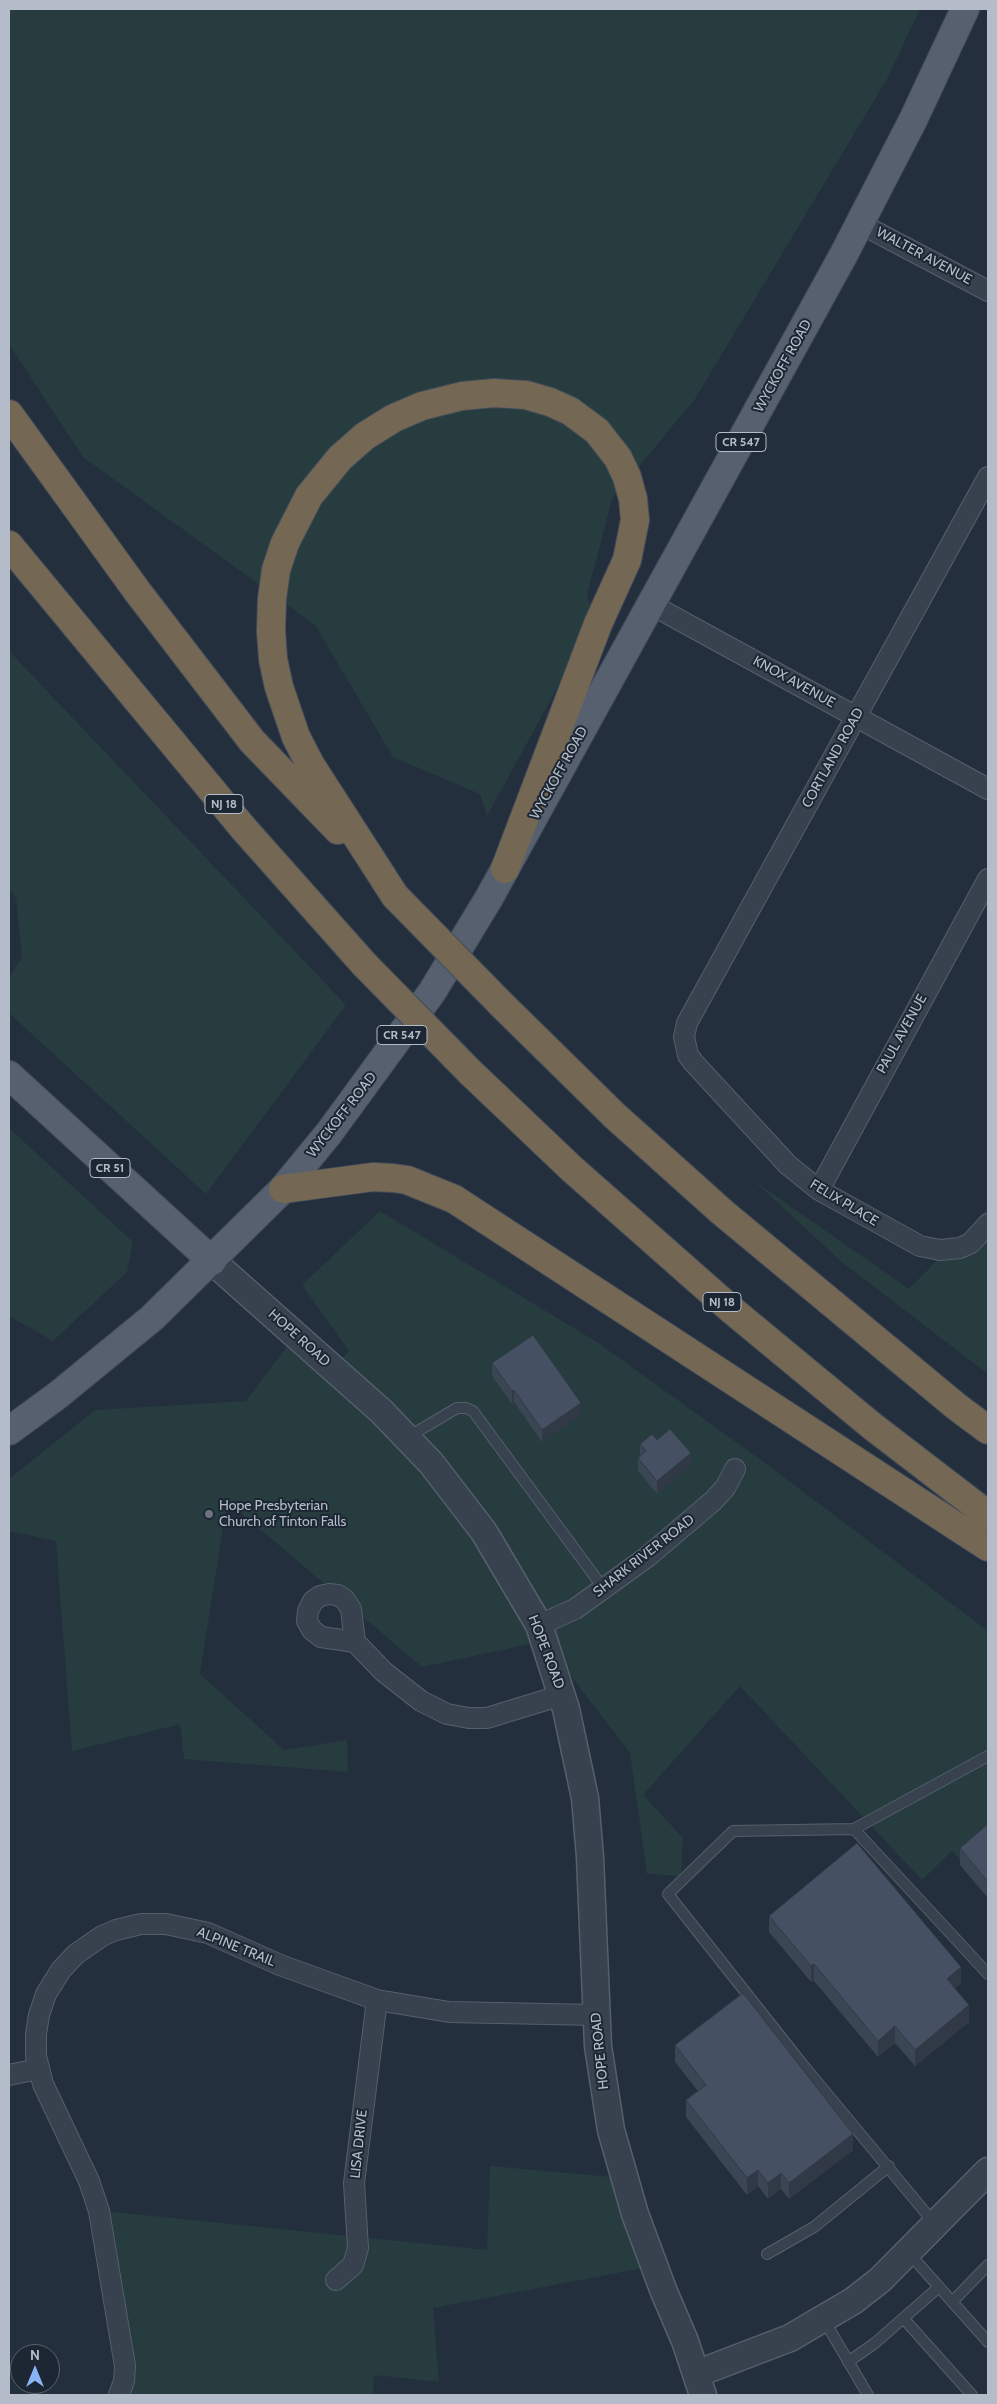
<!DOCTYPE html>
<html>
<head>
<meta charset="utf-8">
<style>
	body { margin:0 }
	#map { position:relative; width:997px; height:2404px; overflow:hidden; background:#242f3e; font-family:Cabin,sans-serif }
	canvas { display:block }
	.frame { position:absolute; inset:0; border:10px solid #b4bcc9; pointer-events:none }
	.north { position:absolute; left:10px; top:2344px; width:50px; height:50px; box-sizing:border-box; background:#1d2633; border:1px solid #59626f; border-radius:50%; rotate:0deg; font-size:14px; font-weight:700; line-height:20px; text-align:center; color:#b4bcc9 }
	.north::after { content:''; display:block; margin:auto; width:18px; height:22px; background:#8ab4f8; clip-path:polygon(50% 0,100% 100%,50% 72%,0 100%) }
</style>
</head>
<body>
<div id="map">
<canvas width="997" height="2404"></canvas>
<div class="frame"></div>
<div class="north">N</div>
</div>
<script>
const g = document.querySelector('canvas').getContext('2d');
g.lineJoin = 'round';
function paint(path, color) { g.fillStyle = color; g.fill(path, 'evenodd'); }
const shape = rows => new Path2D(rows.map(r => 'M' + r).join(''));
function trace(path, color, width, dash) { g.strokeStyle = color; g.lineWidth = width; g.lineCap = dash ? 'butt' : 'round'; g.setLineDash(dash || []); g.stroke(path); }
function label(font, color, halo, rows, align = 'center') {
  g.font = font + ' Cabin,sans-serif'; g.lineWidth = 4; g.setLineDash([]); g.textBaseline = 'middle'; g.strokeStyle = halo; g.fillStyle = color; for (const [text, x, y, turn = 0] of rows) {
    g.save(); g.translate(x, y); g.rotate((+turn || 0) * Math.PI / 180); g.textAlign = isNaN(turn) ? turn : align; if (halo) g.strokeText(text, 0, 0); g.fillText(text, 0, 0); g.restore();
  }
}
paint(shape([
	[9,9,920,9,887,79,695,399,612,499,587,595,595,619,487,816,480,794,393,757,315,625,83,457,9,344],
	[9,651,346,1005,206,1194,9,1013,9,978,22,957,16,897,9,890],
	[9,1128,133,1242,127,1272,53,1341,9,1316],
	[753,1180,909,1289,988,1208,988,1374,843,1263],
	[380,1211,597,1342,757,1457,988,1631,988,1892,952,1851,922,1880,740,1686,643,1795,683,1838,681,1876,647,1874,630,1753,544,1641,422,1667,227,1501,200,1674,284,1750,347,1740,348,1772,184,1759,180,1724,72,1751,56,1541,9,1531,9,1479,95,1410,246,1401,293,1338,332,1369,349,1351,302,1285],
	[490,2166,622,2178,654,2266,433,2308,439,2382,374,2375,373,2395,133,2395,93,2210,487,2250]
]), '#263c3f');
const service = shape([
	[408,1437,457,1408,466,1408,473,1411,604,1589],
	[854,1829,988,1756],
	[935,2224,803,2065,668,1894,733,1831,854,1829,988,1974],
	[767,2254,814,2227,889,2166],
	[939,2287,988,2342],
	[952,2302,988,2265],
	[904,2319,972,2395],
	[824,2320,868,2395],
	[848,2362,875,2343,939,2287,908,2252]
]);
const minor = shape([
	[859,223,988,291],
	[988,477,687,1023,684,1037,688,1055,693,1062,788,1165,819,1190,920,1246,940,1250,960,1248,971,1243,988,1224],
	[652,605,988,789],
	[819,1190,988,879],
	[329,1594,338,1595,345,1600,351,1609,355,1642,321,1637,312,1630,307,1621,308,1611,313,1601,320,1596,329,1594],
	[539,1625,575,1609,647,1557,713,1501,725,1488,735,1469],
	[355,1642,384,1672,421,1701,447,1714,469,1718,487,1718,562,1695],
	[9,2075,38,2069],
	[336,2280,353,2265,358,2248,354,2183,377,2000],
	[119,2395,124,2381,125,2366,99,2211,89,2181,43,2084,36,2056,36,2034,39,2015,46,1994,61,1970,76,1954,102,1936,116,1930,141,1924,166,1924,208,1933,280,1965,377,2000,449,2012,596,2015]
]);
const tertiary = shape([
	[212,1261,381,1411,431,1463,484,1532,539,1625,566,1709,585,1798,590,1857,598,2046,611,2130,635,2214,664,2292,685,2341,703,2395],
	[696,2374,790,2338,853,2301,880,2280,988,2171]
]);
const primary = shape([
	[9,1075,212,1261],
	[9,1431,58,1395,152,1318,283,1189,329,1133,432,992,489,898,844,254,913,120,965,9]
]);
const motorway = shape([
	[9,414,137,591,252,741,338,830],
	[9,545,244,829,364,964],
	[395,896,310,764,296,737,279,687,273,659,271,631,272,599,276,570,285,543,309,496,340,458,365,436,394,418,422,406,462,396,494,393,526,395,550,402,570,411,597,431,618,458,627,477,633,499,635,520,627,560,598,624,505,869],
	[503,1006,615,1116,722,1212,957,1407,988,1430],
	[470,1072,572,1169,733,1311,872,1426,988,1515],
	[283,1189,373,1177,393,1178,407,1180,454,1199,988,1547]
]);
trace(service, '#565f6c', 12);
trace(minor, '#565f6c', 22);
trace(tertiary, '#565f6c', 29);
trace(primary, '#414a57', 30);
trace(motorway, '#434c59', 30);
trace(service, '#38414e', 10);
trace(minor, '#38414e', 20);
trace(tertiary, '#38414e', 26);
trace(primary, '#56606e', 28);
trace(motorway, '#746855', 28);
const motorwayBridge = shape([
	[395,896,503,1006],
	[364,964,470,1072]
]);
trace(motorwayBridge, '#434c59', 30, []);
trace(motorwayBridge, '#746855', 28);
paint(shape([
	[492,1363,581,1415,542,1442,514,1402,512,1404,492,1376],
	[657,1440,691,1465,657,1494,638,1471,638,1458,640,1456,640,1444],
	[988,1824,988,1898,960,1865,960,1848],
	[769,1916,961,1983,955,1988,969,2022,915,2066,895,2043,878,2057,814,1981,811,1982,769,1932],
	[675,2045,853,2150,789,2199,781,2189,768,2199,758,2186,747,2195,686,2117,686,2100,698,2091,675,2062]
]), '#3b4654');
paint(shape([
	[514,1390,514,1402,512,1404,512,1391],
	[581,1403,581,1415,542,1442,542,1430],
	[691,1453,691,1465,657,1494,657,1481],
	[814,1964,814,1981,811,1982,811,1966],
	[961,1967,961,1983,947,1995,947,1979],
	[969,2005,969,2022,915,2066,915,2050],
	[895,2026,895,2043,878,2057,878,2041],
	[853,2134,853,2150,789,2199,789,2183],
	[758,2170,758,2186,747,2195,747,2178],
	[781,2173,781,2189,768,2199,768,2183]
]), '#303945');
const building = shape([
	[533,1335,581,1403,542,1430,514,1390,512,1391,492,1363,533,1335],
	[670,1429,691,1453,657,1481,638,1458,646,1451,640,1444,652,1434,657,1440,670,1429],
	[988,1824,988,1882,960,1848,988,1824],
	[857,1843,961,1967,947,1979,969,2005,915,2050,895,2026,878,2041,814,1964,811,1966,769,1916,857,1843],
	[743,1993,853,2134,789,2183,781,2173,768,2183,758,2170,747,2178,686,2100,706,2085,675,2045,743,1993]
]);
paint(building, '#455162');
trace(building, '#303945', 1);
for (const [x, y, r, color] of [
	[209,1514,5,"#6b7280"]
]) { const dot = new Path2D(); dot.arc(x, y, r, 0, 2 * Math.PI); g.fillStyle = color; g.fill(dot); trace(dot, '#1d2633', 2); }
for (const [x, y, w] of [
	[741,442,50],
	[224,804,38],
	[402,1035,50],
	[110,1168,40],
	[722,1302,38]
]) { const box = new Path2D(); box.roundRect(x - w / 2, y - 9.5, w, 19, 4); g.fillStyle = '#1d2633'; g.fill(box); trace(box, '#b4bcc9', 1); }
label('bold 12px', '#b4bcc9', null, [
	["CR 547",741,442],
	["NJ 18",224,804],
	["CR 547",402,1035],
	["CR 51",110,1168],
	["NJ 18",722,1302]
]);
label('14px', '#b4bcc9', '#1d2633', [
	["WALTER AVENUE",924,256,28],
	["WYCKOFF ROAD",783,366,-61],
	["KNOX AVENUE",794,682,29],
	["CORTLAND ROAD",833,758,-61],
	["WYCKOFF ROAD",559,773,-61],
	["PAUL AVENUE",902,1034,-61],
	["WYCKOFF ROAD",342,1115,-52],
	["FELIX PLACE",844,1203,31],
	["HOPE ROAD",299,1338,42],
	["SHARK RIVER ROAD",644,1556,-38],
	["HOPE ROAD",546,1652,69],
	["ALPINE TRAIL",236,1947,22],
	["HOPE ROAD",600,2051,-96],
	["LISA DRIVE",359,2144,-84]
]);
label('14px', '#b4bcc9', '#1d2633', [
	["Hope Presbyterian",219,1506],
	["Church of Tinton Falls",219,1522]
], 'left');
</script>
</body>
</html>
